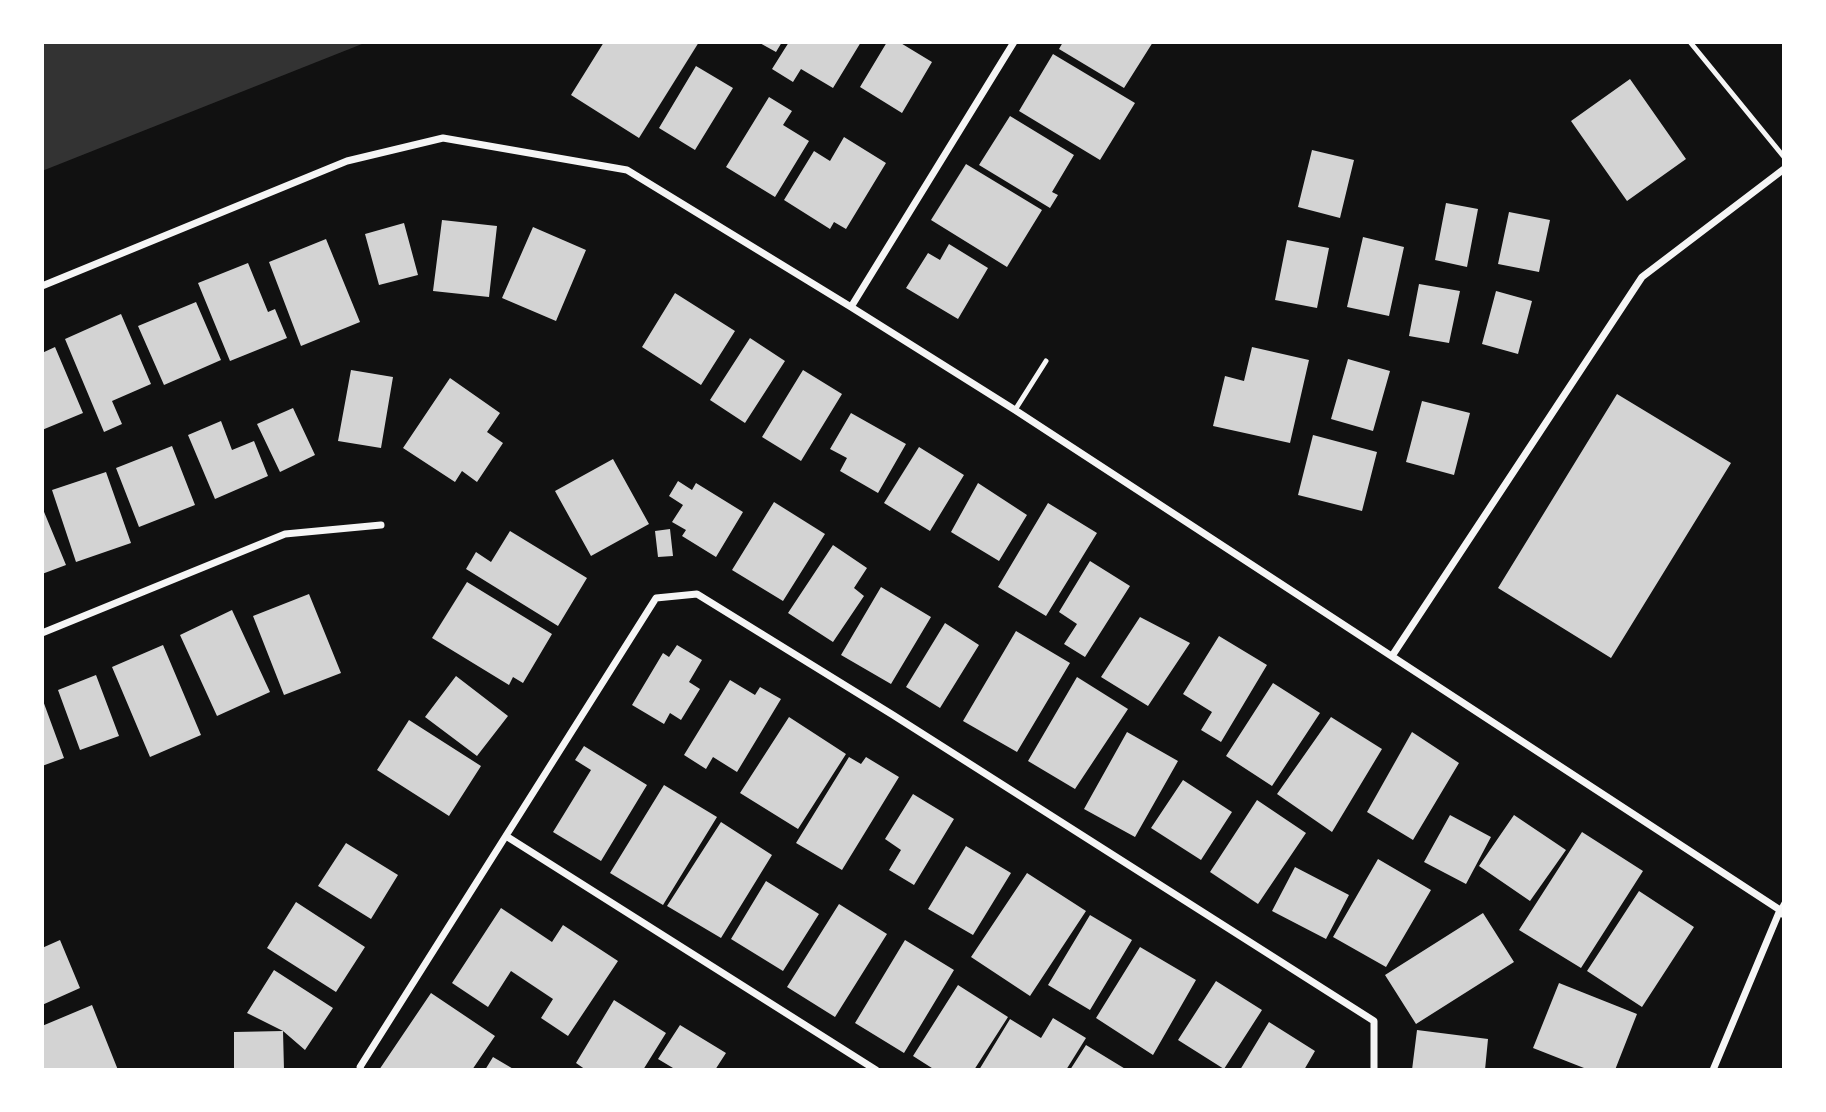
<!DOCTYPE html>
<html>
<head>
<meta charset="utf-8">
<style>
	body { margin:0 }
	#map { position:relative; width:1826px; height:1112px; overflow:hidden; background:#111; font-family:"Golos Text",sans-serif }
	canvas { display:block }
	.frame { position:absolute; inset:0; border:44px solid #fff; pointer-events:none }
</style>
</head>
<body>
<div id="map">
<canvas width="1826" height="1112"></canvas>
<div class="frame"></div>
</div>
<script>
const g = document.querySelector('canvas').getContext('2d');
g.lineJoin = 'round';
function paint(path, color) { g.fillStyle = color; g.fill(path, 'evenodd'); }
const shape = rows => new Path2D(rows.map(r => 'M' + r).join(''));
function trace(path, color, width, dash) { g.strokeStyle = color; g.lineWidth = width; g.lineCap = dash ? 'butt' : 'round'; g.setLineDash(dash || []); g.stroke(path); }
paint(shape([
	[42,42,367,42,42,171]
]), '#333');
paint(shape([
	[604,42,699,42,639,138,571,95],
	[758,42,782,42,776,52],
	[789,42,861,42,833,88,801,69,793,82,772,69],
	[887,42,899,42,932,62,902,113,860,87],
	[1063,42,1153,42,1124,88,1059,49],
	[1053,54,1135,103,1100,160,1019,111],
	[696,66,733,88,695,150,659,128],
	[1630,79,1686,159,1627,201,1571,121],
	[769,97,792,111,783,125,809,141,775,197,726,167],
	[1010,116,1074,155,1052,192,1058,195,1050,208,979,165],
	[844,137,886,163,846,229,834,222,830,229,784,200,814,151,830,161],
	[1312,150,1354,160,1340,218,1298,207],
	[966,164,1042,210,1007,267,931,220],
	[1446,203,1478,209,1467,267,1435,260],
	[1509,212,1550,220,1539,272,1498,264],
	[442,220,497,226,489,297,433,291],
	[404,223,418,275,379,285,365,234],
	[533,227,586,250,556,321,502,298],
	[1363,237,1404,247,1389,316,1347,307],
	[326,239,360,322,301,346,269,262],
	[1287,240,1329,248,1317,308,1275,300],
	[949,244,988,268,958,319,906,288,928,253,940,260],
	[248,263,268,312,275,309,287,338,230,361,198,283],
	[1419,284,1460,291,1449,343,1409,336],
	[1496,291,1532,301,1518,354,1482,344],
	[675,293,735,331,701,385,642,347],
	[196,302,221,360,164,385,138,326],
	[121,314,151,384,112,401,122,424,104,432,65,339],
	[750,338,785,361,745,423,710,400],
	[55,347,83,413,42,430,42,353],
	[1252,347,1309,360,1290,443,1213,426,1225,376,1244,381],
	[1348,359,1390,371,1373,431,1331,419],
	[351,370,393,377,381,448,338,441],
	[803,370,842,394,801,461,762,437],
	[450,378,500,413,487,432,503,443,477,482,462,471,455,482,403,448],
	[1617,394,1731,463,1611,658,1498,588],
	[1422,401,1470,413,1454,475,1406,462],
	[293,408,315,455,280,472,257,424],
	[851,413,906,444,878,493,840,471,847,458,830,449],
	[221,421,232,450,254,441,268,476,215,499,188,435],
	[1313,435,1377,452,1362,511,1298,495],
	[172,446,195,505,139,527,116,468],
	[919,447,964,475,930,531,884,503],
	[613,459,649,524,591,556,555,491],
	[106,472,131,543,76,562,52,490],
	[678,481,692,490,696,483,743,512,716,557,682,536,686,530,672,522,683,505,669,496],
	[978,483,1027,515,999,561,951,532],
	[774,502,825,534,783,601,732,570],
	[1048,503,1097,533,1046,616,998,587],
	[42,507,66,565,42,574],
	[670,529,673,556,658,557,655,531],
	[510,531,587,578,558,626,466,569,476,552,491,562],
	[833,545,867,568,854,588,864,596,833,642,788,613],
	[1090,561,1130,586,1085,657,1064,644,1077,624,1059,612],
	[467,582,552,634,523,683,513,677,509,685,432,638],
	[881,587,931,617,891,684,841,655],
	[309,594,341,673,284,695,253,616],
	[232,610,270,692,217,716,180,635],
	[1140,617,1190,643,1148,706,1101,677],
	[945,623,979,645,940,708,906,687],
	[1016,631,1070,663,1017,752,963,721],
	[1219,636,1267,665,1221,742,1201,730,1212,712,1183,694],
	[163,645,201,735,150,757,112,667],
	[677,645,702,660,689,682,700,689,681,720,670,713,664,724,632,705,663,653,669,657],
	[96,675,119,736,80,750,58,690],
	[456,676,508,716,477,756,425,717],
	[1077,677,1128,709,1075,789,1028,761],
	[730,680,755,695,760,687,781,699,737,772,713,757,706,769,684,755],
	[1273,683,1320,713,1272,786,1226,756],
	[42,698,64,758,42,766],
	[789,717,846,754,798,829,740,793],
	[1331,717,1382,749,1332,832,1277,794],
	[409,720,481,766,449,816,377,770],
	[1127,732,1178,761,1135,837,1084,809],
	[1412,732,1459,763,1413,840,1367,812],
	[584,746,647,785,601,861,553,832,591,770,575,760],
	[849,757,861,764,866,757,899,777,842,870,796,843],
	[1183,780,1232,812,1201,860,1151,828],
	[664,785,717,817,663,905,610,873],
	[913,794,954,819,914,885,889,870,901,850,885,839],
	[1257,800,1306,833,1258,904,1210,872],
	[1450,815,1491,837,1466,884,1424,862],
	[1514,815,1566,850,1530,901,1479,866],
	[721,822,772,855,721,938,667,906],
	[1582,832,1643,871,1581,968,1519,930],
	[346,843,398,875,371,919,318,886],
	[966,846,1011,873,973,935,928,909],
	[1378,859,1431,890,1386,967,1333,937],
	[1295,867,1349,895,1326,939,1272,911],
	[1027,873,1086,911,1030,996,971,957],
	[766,881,819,914,783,971,731,939],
	[1639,891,1694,927,1642,1007,1587,971],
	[296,902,365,947,336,992,267,948],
	[839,904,887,934,835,1017,787,987],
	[501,908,552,942,563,925,618,961,568,1036,541,1018,553,999,511,971,488,1007,452,983],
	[1483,913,1514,962,1416,1024,1385,975],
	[1090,915,1132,940,1090,1010,1048,985],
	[60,940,80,988,42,1005,42,948],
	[905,940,954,970,904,1053,855,1023],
	[1140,947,1196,980,1153,1055,1096,1018],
	[274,970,333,1008,305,1050,283,1031,247,1013],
	[1216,981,1262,1010,1224,1069,1178,1040],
	[1559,983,1637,1014,1615,1070,1583,1070,1584,1068,1533,1048],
	[958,985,1008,1017,974,1070,935,1070,913,1056],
	[431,993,495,1036,472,1070,379,1070],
	[614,1000,666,1033,643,1070,586,1070,576,1063],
	[92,1005,118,1070,42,1070,42,1026],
	[1053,1018,1086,1038,1066,1070,979,1070,1010,1019,1041,1038],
	[1269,1022,1315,1051,1304,1070,1240,1070],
	[680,1025,726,1053,715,1070,671,1070,673,1068,658,1059],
	[1417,1030,1488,1039,1485,1070,1412,1070],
	[283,1031,284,1070,234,1070,234,1032],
	[1086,1045,1127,1070,1070,1070],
	[493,1057,515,1070,485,1070]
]), '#d3d3d3');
trace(shape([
	[1690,42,1784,157],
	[1015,410,1046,361],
	[1780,910,1784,903]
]), '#f5f5f5', 5);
trace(shape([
	[42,286,347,161,443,138,627,170,851,307,1015,410,1780,910,1784,915],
	[851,307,1014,42],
	[42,633,285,534,381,525],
	[1392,656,1642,277,1784,169],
	[506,836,876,1070],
	[361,1070,360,1067,656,598,697,594,893,715,1374,1021,1374,1070],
	[1713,1070,1780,910]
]), '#f5f5f5', 7);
</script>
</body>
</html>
